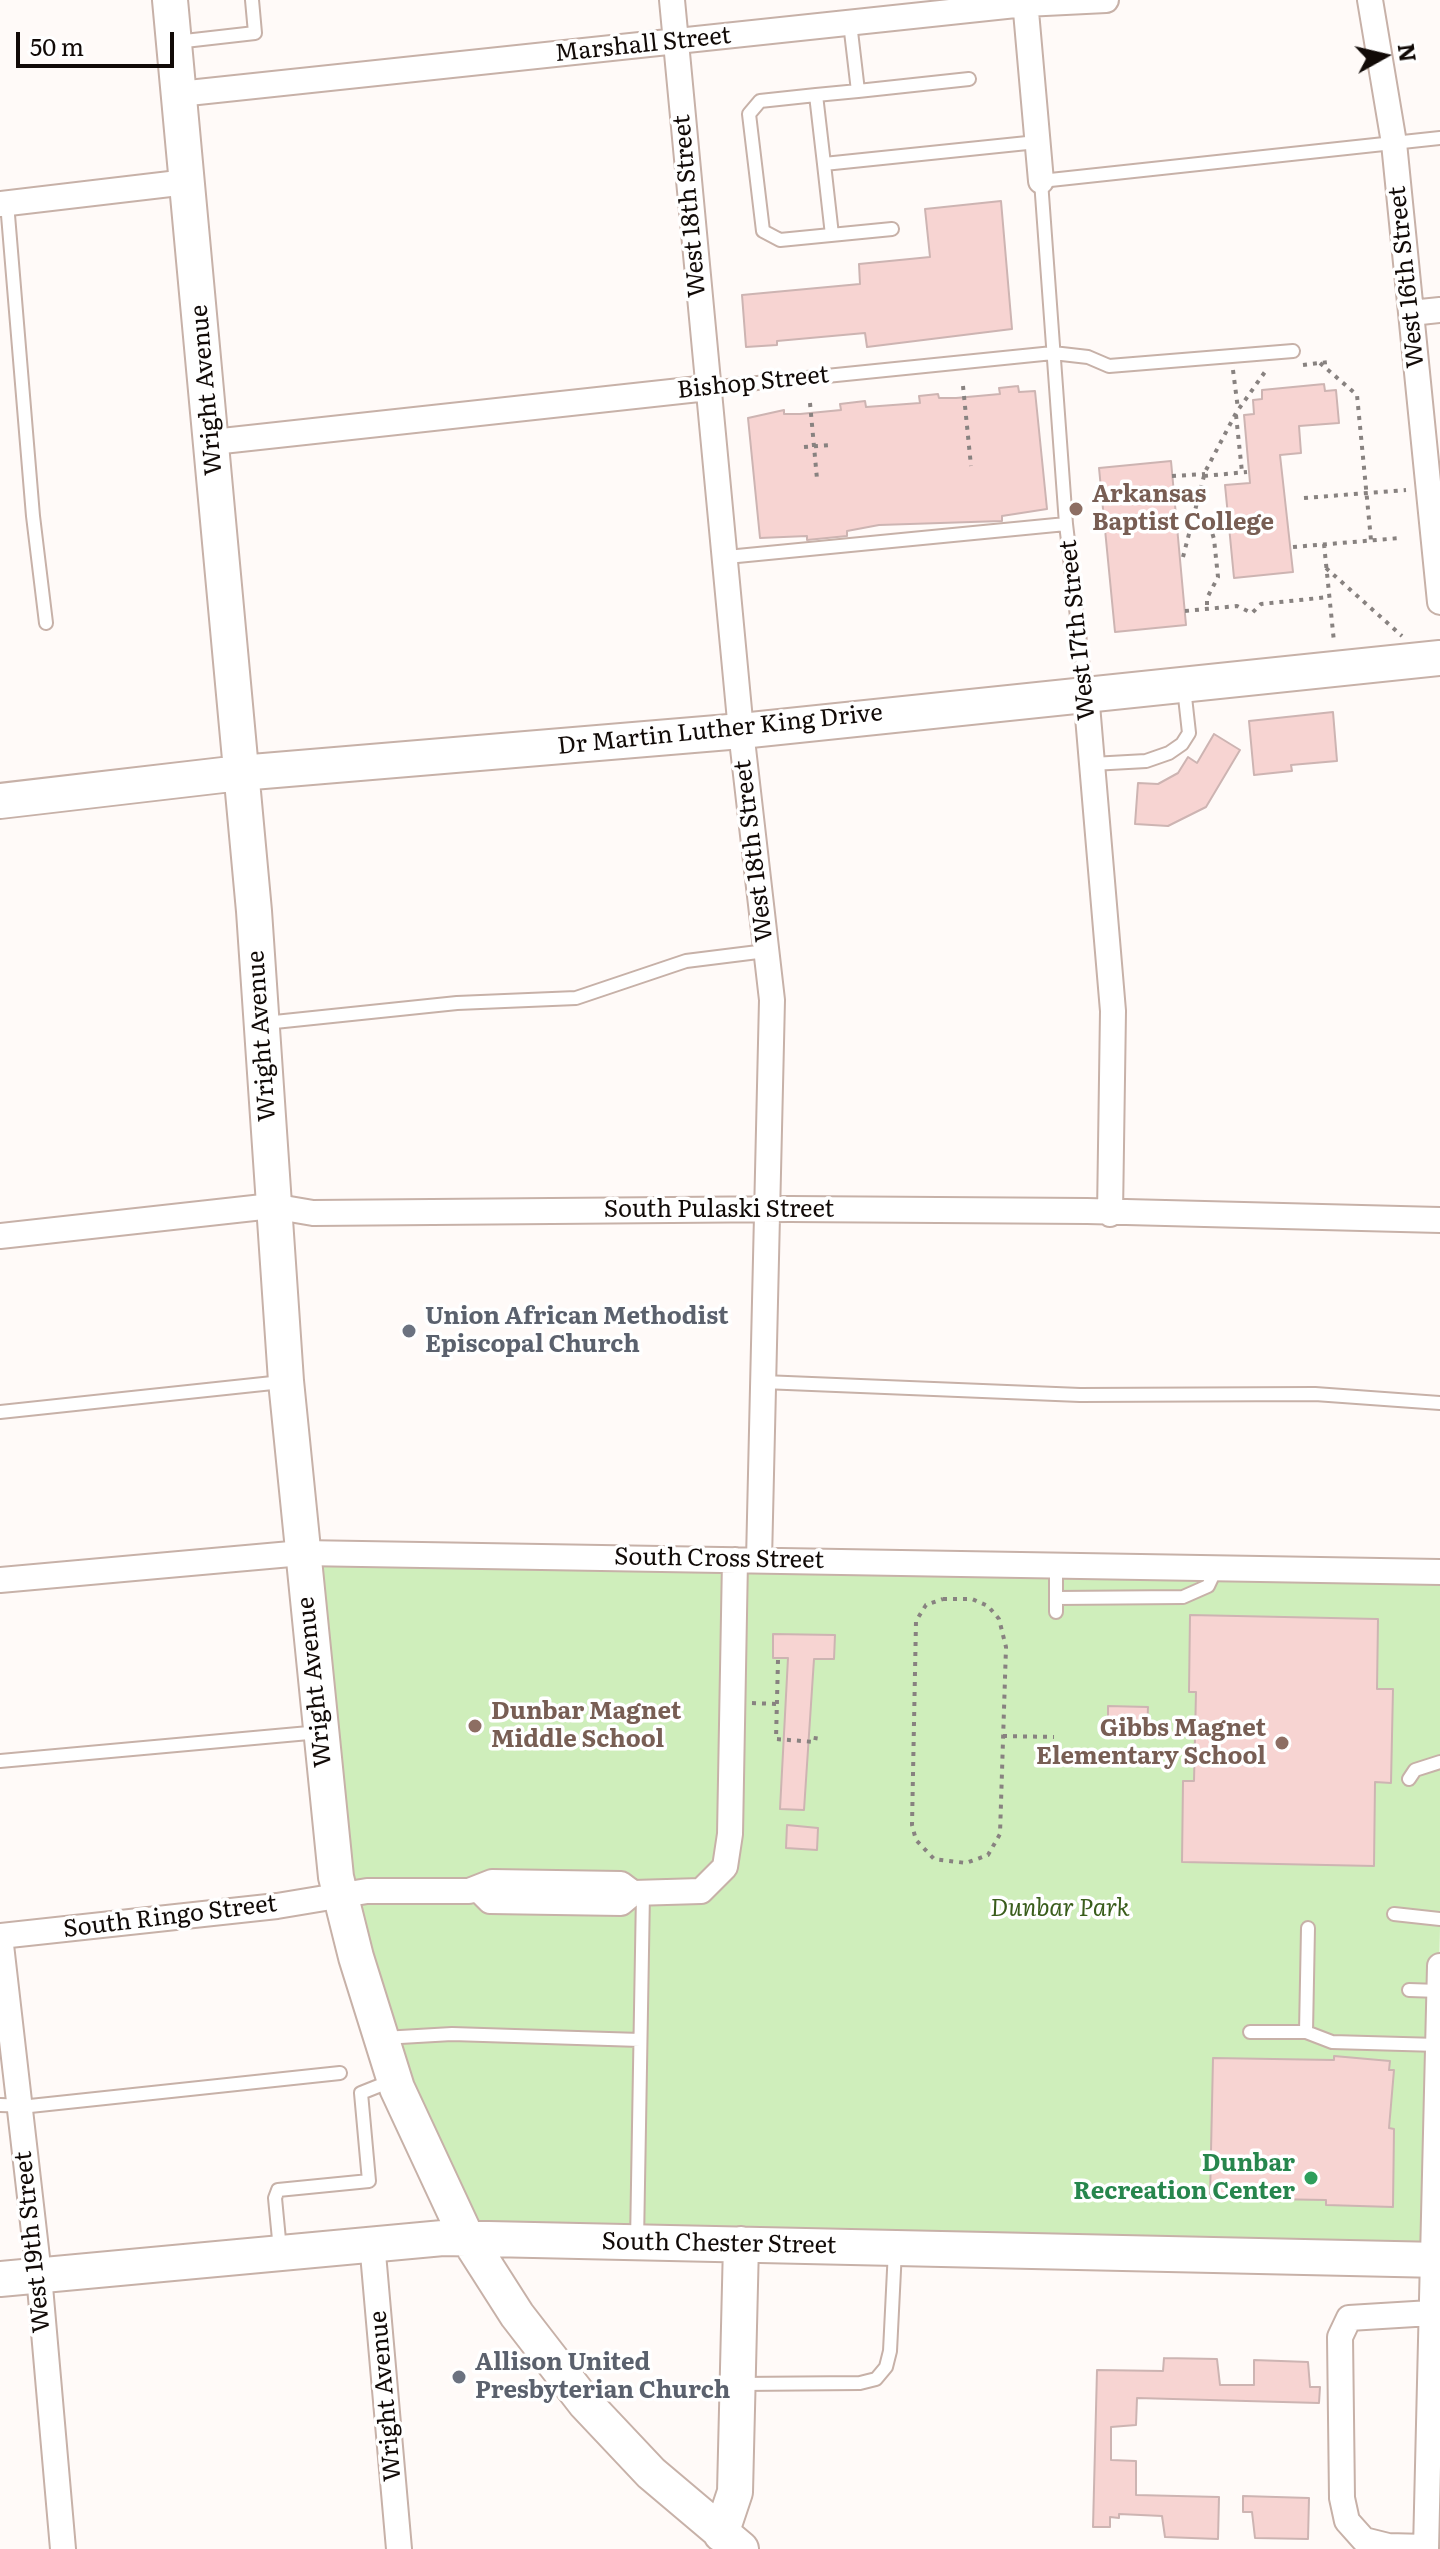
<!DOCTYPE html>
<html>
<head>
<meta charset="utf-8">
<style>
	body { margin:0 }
	#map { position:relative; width:1440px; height:2549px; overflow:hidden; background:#fffaf8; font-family:Literata,serif }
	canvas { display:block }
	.north { position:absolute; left:1344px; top:16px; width:80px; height:80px; -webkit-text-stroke:6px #fff; paint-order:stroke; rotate:82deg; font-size:22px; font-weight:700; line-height:32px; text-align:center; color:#110a07 }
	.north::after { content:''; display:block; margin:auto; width:28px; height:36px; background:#110a07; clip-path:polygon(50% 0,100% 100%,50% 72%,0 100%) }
	.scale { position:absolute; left:16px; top:32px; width:158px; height:36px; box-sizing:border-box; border:4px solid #110a07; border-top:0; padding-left:10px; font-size:24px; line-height:28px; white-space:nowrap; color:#110a07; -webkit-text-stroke:6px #fff; paint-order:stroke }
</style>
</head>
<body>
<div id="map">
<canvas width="1440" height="2549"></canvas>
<div class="north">N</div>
<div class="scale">50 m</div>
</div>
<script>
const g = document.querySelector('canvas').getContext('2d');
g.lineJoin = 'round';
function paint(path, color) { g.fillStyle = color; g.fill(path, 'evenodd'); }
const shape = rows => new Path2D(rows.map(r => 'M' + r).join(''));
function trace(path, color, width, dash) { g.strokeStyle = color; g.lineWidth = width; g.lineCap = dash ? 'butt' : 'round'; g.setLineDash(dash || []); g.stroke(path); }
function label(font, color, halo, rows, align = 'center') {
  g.font = font + ' Literata,serif'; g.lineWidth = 7; g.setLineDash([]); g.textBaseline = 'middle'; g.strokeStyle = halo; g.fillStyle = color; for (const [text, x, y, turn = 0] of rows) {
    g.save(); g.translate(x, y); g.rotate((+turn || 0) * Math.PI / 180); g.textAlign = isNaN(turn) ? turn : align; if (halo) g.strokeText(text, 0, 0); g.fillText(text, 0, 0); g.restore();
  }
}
paint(shape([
	[302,1553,1440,1572,1440,1928,1433,2260,469,2239,340,1894]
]), '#cfeebb');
const building = shape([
	[1001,201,1012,329,867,347,865,333,777,341,777,345,746,347,742,295,860,284,859,264,930,257,925,209,1001,201],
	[1324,384,1325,391,1336,390,1339,423,1299,426,1301,453,1280,455,1293,572,1234,578,1225,485,1250,483,1244,415,1254,414,1253,400,1262,399,1262,390,1324,384],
	[1018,386,1019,392,1035,391,1047,509,1002,516,1002,521,879,525,847,531,847,536,807,540,807,536,760,538,748,418,784,410,784,414,800,414,841,410,840,404,865,401,866,407,920,403,919,396,938,394,939,398,956,398,1000,394,999,388,1018,386],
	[1171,461,1186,625,1115,632,1099,468,1171,461],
	[1333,712,1337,761,1291,765,1292,771,1254,775,1249,721,1333,712],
	[1214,734,1240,750,1206,807,1168,826,1135,824,1138,783,1158,784,1178,773,1188,757,1197,763,1214,734],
	[1190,1615,1378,1619,1377,1689,1393,1689,1391,1783,1375,1782,1374,1866,1182,1862,1183,1781,1194,1781,1196,1692,1189,1692,1190,1615],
	[773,1634,835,1635,834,1659,814,1659,804,1810,780,1809,788,1658,773,1658,773,1634],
	[1108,1706,1148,1707,1147,1731,1108,1730,1108,1706],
	[787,1825,818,1828,817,1850,786,1848,787,1825],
	[1334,2056,1390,2061,1389,2070,1394,2070,1389,2128,1394,2129,1393,2207,1326,2205,1326,2200,1210,2198,1213,2058,1334,2060,1334,2056],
	[1164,2358,1217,2359,1220,2385,1254,2385,1254,2360,1308,2362,1310,2387,1320,2387,1319,2403,1137,2398,1136,2425,1111,2427,1111,2460,1136,2461,1136,2495,1219,2497,1218,2539,1165,2537,1162,2516,1119,2514,1119,2518,1110,2517,1110,2527,1093,2527,1097,2370,1163,2371,1164,2358],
	[1243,2496,1309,2498,1308,2539,1255,2538,1252,2512,1243,2512,1243,2496]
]);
paint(building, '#f7d4d2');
trace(building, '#cdb4b2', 2);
const lane = shape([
	[850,23,858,91,816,95,824,164,1037,142],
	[176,42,255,33,252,0],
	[858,91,969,79],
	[816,95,760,101,749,114,763,231,780,240,892,229],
	[824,164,832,235],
	[7,203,33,516,46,623],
	[708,388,1053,353,1088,357,1109,366,1293,351],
	[727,557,1066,524],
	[1086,693,1066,524,1041,181,1440,138],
	[1092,764,1146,761,1169,753,1182,744,1189,733,1184,688],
	[265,1023,457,1003,576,998,686,961,766,951],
	[763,1382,1080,1395,1315,1394,1440,1403],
	[0,1412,282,1382],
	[1056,1598,1183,1597,1208,1586,1216,1569],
	[1056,1612,1056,1565],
	[0,1761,320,1732],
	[1409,1779,1415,1770,1440,1762],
	[1394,1914,1440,1919],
	[1409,1990,1439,1991],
	[1250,2032,1306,2032,1332,2042,1438,2045],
	[1306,2032,1308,1928],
	[383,2038,452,2034,640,2040],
	[0,2105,30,2106,340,2073],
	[637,2242,643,1893],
	[280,2250,275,2198,278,2190,369,2181,361,2093,391,2081],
	[740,2384,860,2383,876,2379,886,2367,890,2351,895,2250]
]);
const street = shape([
	[672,0,741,731,772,1000,759,1560],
	[1025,0,1041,181],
	[1370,0,1394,143,1440,602],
	[179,94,1025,4,1106,0],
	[0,204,187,182],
	[1411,313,1440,310],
	[213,442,708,388],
	[1086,693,1113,1011,1110,1214],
	[0,1236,272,1206,313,1213,790,1209,1087,1211,1440,1220],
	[0,1580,302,1553,1440,1572],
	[479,1890,490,1901,621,1903,633,1893],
	[0,1936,277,1906,367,1891,469,1891,492,1882,621,1884,633,1893,701,1891,725,1867,730,1834,735,1560],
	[0,1936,39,2275,63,2549],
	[372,2242,399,2549],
	[1426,2547,1388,2546,1364,2540,1347,2521,1342,2498,1340,2337,1349,2318,1431,2313],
	[1426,2549,1440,1966]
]);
const secondary = shape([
	[170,0,254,911,286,1381,336,1877,356,1957,397,2088,464,2232,517,2315,585,2403,651,2473,741,2549],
	[0,801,240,773,741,731,1440,658],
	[0,2279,443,2238,1440,2260],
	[721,2534,735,2492,741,2244]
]);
trace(lane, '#c7b1a8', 16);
trace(street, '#c7b1a8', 28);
trace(secondary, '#c7b1a8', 38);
trace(shape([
	[1320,363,1357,395,1371,540],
	[1303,365,1328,362],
	[1233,370,1238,409],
	[963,386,971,466],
	[810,403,817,479],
	[1236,415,1242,472],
	[804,447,830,445],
	[1172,476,1205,474],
	[1204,476,1247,472],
	[1304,498,1406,490],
	[1193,512,1211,529,1214,539,1218,577,1207,598,1207,609],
	[1324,544,1334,642],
	[1293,547,1400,538],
	[1183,557,1205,472,1236,413,1267,369],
	[1326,568,1402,636],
	[1185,611,1237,606,1252,613,1261,604,1329,597],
	[943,1599,972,1599,988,1606,999,1619,1006,1647,1000,1834,988,1855,966,1863,934,1859,916,1840,912,1825,916,1621,926,1605,943,1599],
	[778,1660,776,1739,815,1742,816,1736],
	[752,1703,778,1704],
	[1003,1736,1054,1737]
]), '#888280', 4, [4, 6]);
trace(lane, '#fff', 12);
trace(street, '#fff', 24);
trace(secondary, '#fff', 34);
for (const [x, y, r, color] of [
	[1076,509,8,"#8d6e63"],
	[409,1331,8,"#6b7280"],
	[475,1726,8,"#8d6e63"],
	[1282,1743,8,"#8d6e63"],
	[1311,2178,8,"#2e9e5b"],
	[459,2377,8,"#6b7280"]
]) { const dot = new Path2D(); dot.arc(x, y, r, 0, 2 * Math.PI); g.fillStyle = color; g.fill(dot); trace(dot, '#fff', 3); }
label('24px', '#110a07', '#fff', [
	["Marshall Street",643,45,-6],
	["West 18th Street",690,206,-95],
	["West 16th Street",1407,277,-96],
	["Bishop Street",753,383,-6],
	["Wright Avenue",207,390,-95],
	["West 17th Street",1078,630,-96],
	["Dr Martin Luther King Drive",720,730,-6],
	["West 18th Street",754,851,-97],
	["Wright Avenue",262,1036,-94],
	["South Pulaski Street",719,1210],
	["South Cross Street",719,1559,1],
	["Wright Avenue",315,1682,-96],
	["South Ringo Street",170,1917,-7],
	["West 19th Street",33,2242,-96],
	["South Chester Street",719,2244,1],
	["Wright Avenue",386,2396,-95]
]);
label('bold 24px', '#785e54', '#fff', [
	["Arkansas",1092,495],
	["Baptist College",1092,523],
	["Dunbar Magnet",491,1712],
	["Middle School",491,1740],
	["Gibbs Magnet",1266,1729,"right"],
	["Elementary School",1266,1757,"right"]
], 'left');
label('bold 24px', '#5b616d', '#fff', [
	["Union African Methodist",425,1317],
	["Episcopal Church",425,1345],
	["Allison United",475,2363],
	["Presbyterian Church",475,2391]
], 'left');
label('italic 24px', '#3a5d1c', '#fff', [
	["Dunbar Park",1060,1909]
]);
label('bold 24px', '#27864d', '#fff', [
	["Dunbar",1295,2164],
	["Recreation Center",1295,2192]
], 'right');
</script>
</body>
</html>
